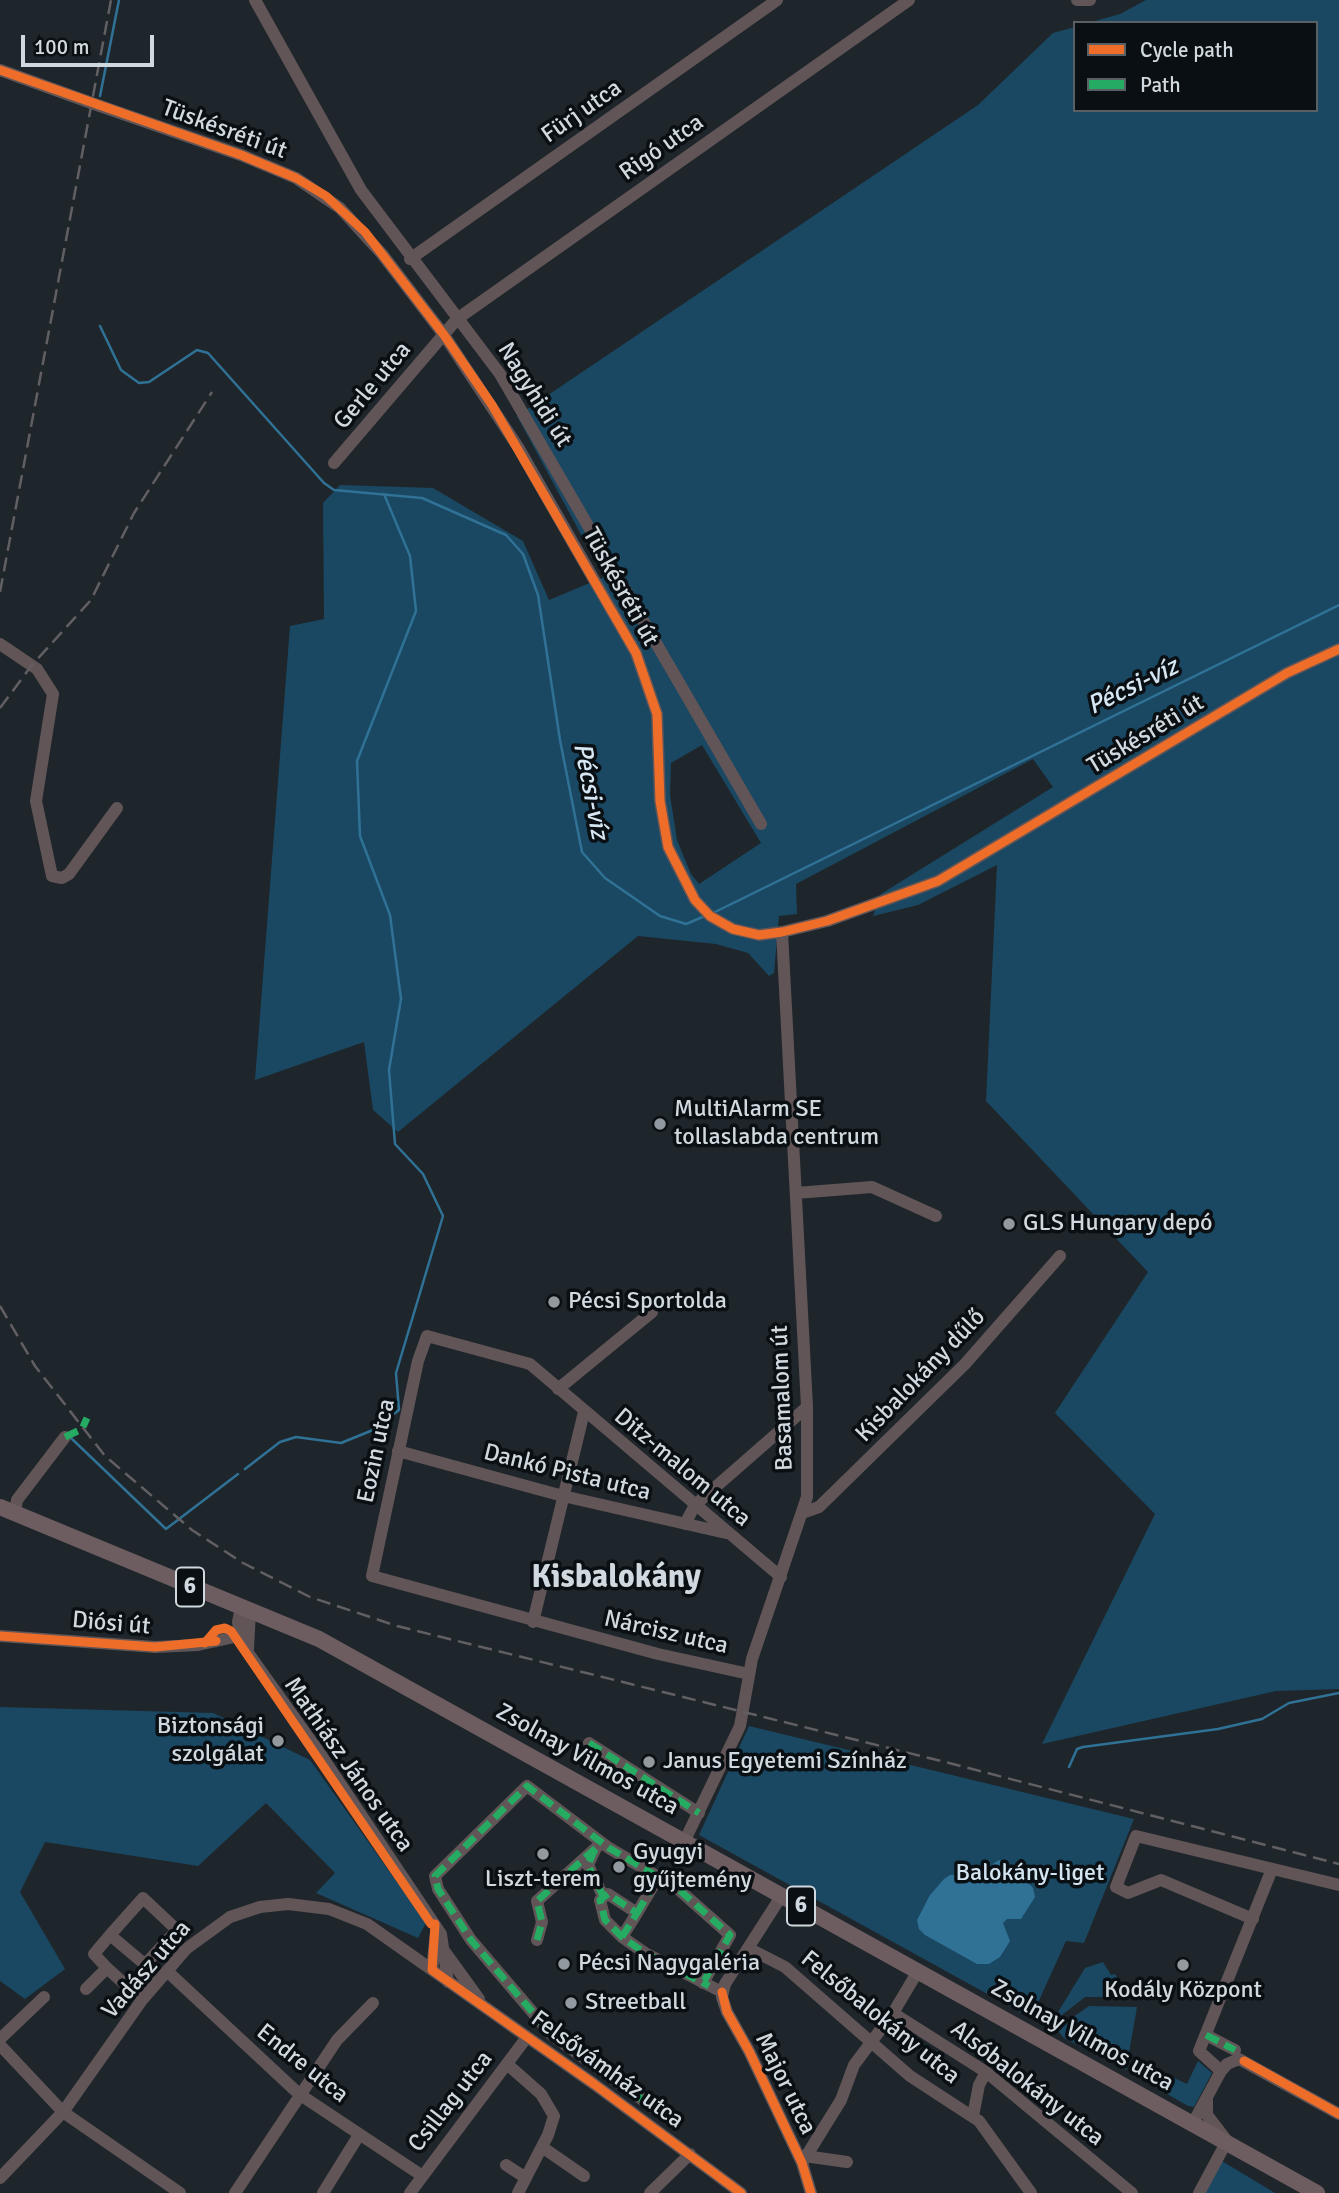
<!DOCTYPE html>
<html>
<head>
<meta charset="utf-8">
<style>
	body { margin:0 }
	#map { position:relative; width:1339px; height:2193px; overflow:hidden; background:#1e262b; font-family:Signika,sans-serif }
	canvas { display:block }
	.legend { position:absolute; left:1073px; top:21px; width:245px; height:91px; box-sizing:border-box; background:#090f13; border:2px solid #596065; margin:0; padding:9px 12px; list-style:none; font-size:21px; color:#d0d9df }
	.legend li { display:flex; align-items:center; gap:14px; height:35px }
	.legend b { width:35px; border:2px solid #596065 }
	.scale { position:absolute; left:21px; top:35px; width:133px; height:32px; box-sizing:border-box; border:4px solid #d0d9df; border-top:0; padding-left:9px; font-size:21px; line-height:24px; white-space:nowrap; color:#d0d9df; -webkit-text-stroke:5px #090f13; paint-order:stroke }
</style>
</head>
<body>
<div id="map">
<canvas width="1339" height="2193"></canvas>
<ul class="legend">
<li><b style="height:9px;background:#ee6e29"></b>Cycle path</li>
<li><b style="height:9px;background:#26ab63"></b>Path</li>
</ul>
<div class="scale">100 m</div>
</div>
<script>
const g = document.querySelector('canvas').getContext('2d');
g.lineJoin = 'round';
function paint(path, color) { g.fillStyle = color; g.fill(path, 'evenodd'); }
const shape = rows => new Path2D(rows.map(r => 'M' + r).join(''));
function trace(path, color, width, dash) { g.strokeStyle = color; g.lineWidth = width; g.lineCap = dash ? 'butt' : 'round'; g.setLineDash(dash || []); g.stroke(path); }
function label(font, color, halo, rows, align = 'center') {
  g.font = font + ' Signika,sans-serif'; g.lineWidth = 7; g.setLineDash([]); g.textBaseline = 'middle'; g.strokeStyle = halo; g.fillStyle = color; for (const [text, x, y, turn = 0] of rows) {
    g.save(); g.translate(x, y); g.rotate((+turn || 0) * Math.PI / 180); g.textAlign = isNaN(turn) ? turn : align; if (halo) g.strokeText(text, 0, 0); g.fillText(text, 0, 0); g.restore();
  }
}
paint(shape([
	[1146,0,1339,0,1339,1689,1276,1691,1042,1744,1155,1514,1055,1413,1148,1272,986,1101,997,865,918,905,873,916,881,894,1053,787,1033,759,796,884,797,914,779,916,774,973,769,976,748,953,716,944,638,936,398,1132,373,1110,364,1042,255,1080,290,626,324,619,323,503,340,485,433,488,523,541,549,600,604,577,517,416,978,105,1053,33,1075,27,1075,110,1316,110,1316,23,1088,23,1120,14],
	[702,745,761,843,699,884,691,874,677,840,670,795,671,763],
	[0,1707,213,1713,310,1760,426,1923,418,1938,316,1893,335,1873,266,1803,198,1866,45,1842,20,1892,65,1969,25,1999,0,1981],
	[749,1726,1134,1819,1084,1943,1066,1941,1031,2018,699,1835],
	[1103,1962,1111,1975,1115,1974,1121,1985,1125,1985,1128,1997,1085,1997,1057,2019,1055,2017,1085,1968],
	[1089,2006,1137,2007,1126,2070,1064,2038,1056,2029],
	[1136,2060,1187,2084,1198,2061,1212,2073,1194,2107,1188,2106,1134,2075],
	[1217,2158,1275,2193,1199,2193]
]), '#1a4862');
paint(shape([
	[999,1860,1019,1872,1033,1888,1035,1897,1021,1919,1007,1919,1003,1923,1010,1941,1000,1957,989,1964,977,1964,925,1935,919,1929,917,1920,930,1895,944,1879,950,1875,977,1874]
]), '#307196');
trace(shape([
	[100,96,119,0],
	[100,326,121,370,139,383,149,382,197,350,208,353,324,483,334,490,422,498,506,535,523,554,538,595,560,740,582,852,605,878,660,916,686,924,705,916],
	[715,912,1339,605],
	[71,1438,166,1529,238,1474],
	[245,1469,280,1442,296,1437,341,1443,373,1430,399,1410,396,1373,443,1216,423,1174,395,1144,389,1070,401,999,390,915,360,836,357,761,416,611,410,556,384,494],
	[1069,1767,1077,1749,1083,1747,1218,1729,1262,1719,1289,1703,1339,1693]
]), '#307196', 2.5);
trace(shape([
	[255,0,361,190,500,374,761,824],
	[1077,0,1090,0],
	[0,70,86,101],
	[100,106,241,155,296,178,340,208,382,254,444,335,518,447,636,653,657,714,660,801,668,847,695,900,710,916,733,929,759,935,782,932,827,921,938,881,1287,673,1339,649],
	[410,259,777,0],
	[334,463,457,319,909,0],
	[0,644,37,669,53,694,36,801,52,876,62,878,69,874,117,808],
	[796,1193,872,1187,936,1216],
	[558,1389,652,1312],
	[398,1451,563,1496,726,1533],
	[15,1513,17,1500,65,1437],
	[802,1513,819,1507,965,1364,1060,1256],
	[685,1524,695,1505,807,1407],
	[241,1607,238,1622,241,1643,321,1755,441,1934,448,1982],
	[533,1622,584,1412],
	[0,1636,155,1647,198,1645,239,1636],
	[248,1649,250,1611],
	[749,1674,658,1654,372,1576,418,1361,427,1336,530,1364,781,1577],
	[589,1743,699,1813],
	[685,1840,740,1726,752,1659,807,1497,807,1407,782,932],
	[595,1850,588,1865,603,1896],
	[782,1895,725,1984,722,1997,727,2012,749,2051,802,2163,811,2193],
	[637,1913,659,1876],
	[1253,1919,1161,1880,1128,1893,1116,1887,1136,1836,1339,1885],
	[622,1937,637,1913,608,1894,600,1900,605,1920,622,1937,645,1953,722,1992],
	[537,1940,542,1922,537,1901,597,1847],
	[748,1948,785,1967,910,2076,979,2121,1031,2193],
	[445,1952,479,1999],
	[148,1967,110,1935,143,1898,177,1930,149,1960,148,1967,161,1978],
	[107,1968,142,2000],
	[432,1970,436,1932],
	[167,1971,299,2094,421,2175],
	[86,1989,107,1968,94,1954,110,1935],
	[893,2013,986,2072,1132,2193],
	[1206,2035,1235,2050],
	[0,2039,44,1997],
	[0,2045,63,2112,180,2193],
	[507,2064,541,2094,554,2116,548,2135,518,2193],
	[1221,2071,1199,2051,1272,1869],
	[664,2115,552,2035,471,1940,438,1889,435,1876,527,1786,609,1848,677,1888,730,1935,703,1983],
	[973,2116,979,2085,986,2072],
	[1193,2123,1221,2071,1227,2064,1239,2059,1339,2114],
	[542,2147,584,2176],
	[805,2156,847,2162],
	[802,2163,841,2100,854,2065,893,2013,918,1971],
	[506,2165,526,2178],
	[0,2178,63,2112,142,2000,186,1949,230,1917,260,1907,288,1904,329,1909,367,1924,594,2084,741,2193],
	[235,2193,337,2040,373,2003],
	[323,2193,359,2135],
	[410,2193,527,2037],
	[650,2193,690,2154],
	[1199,2193,1227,2141,1207,2115,1207,2099]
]), '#625557', 12);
trace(shape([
	[0,1507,319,1639,1317,2193]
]), '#6d5d61', 16);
trace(shape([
	[0,592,111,0],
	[0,708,32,665,91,600,134,513,212,392],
	[0,1306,35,1366,105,1456,192,1530,243,1563,310,1597,397,1626,941,1761,1339,1864]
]), '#625f62', 2.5, [14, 7]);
trace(shape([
	[86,101,100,106]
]), '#625557', 12);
trace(shape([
	[65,1437,82,1429,87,1418],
	[589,1743,699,1813],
	[595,1849,588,1865,603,1896],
	[637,1913,659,1876],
	[622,1937,637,1913,608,1894,600,1900,605,1920,622,1937,645,1953,709,1986],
	[537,1940,542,1922,537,1901,597,1847],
	[1206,2035,1235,2050],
	[664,2115,552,2035,471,1940,438,1889,435,1876,527,1786,609,1848,677,1888,730,1935,703,1983]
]), '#26ab63', 7, [14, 7]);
trace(shape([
	[0,70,241,155,296,178,326,196,365,232,444,335,492,405,636,653,657,714,660,801,668,847,695,900,710,916,733,929,759,935,782,932,827,921,938,881,1287,673,1339,649],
	[0,1636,155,1647,216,1641],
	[205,1643,216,1630,225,1628,231,1631,431,1924,435,1924],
	[435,1925,432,1970,594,2084,741,2193],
	[722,1992,727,2012,749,2051,802,2163,811,2193],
	[1244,2061,1339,2114]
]), '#ee6e29', 9);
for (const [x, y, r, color] of [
	[660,1124,7,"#929aa0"],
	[1009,1224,7,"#929aa0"],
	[554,1302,7,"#929aa0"],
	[278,1741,7,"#929aa0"],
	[649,1762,7,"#929aa0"],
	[543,1854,7,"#929aa0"],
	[619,1867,7,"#929aa0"],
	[564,1964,7,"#929aa0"],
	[1183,1965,7,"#929aa0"],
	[571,2003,7,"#929aa0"]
]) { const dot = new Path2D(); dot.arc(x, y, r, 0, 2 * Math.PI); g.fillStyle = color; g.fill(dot); trace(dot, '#090f13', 2.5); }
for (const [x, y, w] of [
	[190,1587,28],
	[801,1906,28]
]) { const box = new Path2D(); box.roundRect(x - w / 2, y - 19.5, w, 39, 5); g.fillStyle = '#090f13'; g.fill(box); trace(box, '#d0d9df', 2); }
label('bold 23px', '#d0d9df', null, [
	["6",190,1587],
	["6",801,1906]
]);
label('24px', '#d0d9df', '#090f13', [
	["Fürj utca",582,112,-35],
	["Tüskésréti út",224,130,20],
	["Rigó utca",662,148,-35],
	["Gerle utca",373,386,-50],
	["Nagyhidi út",534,395,58],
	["Tüskésréti út",620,587,61],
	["Tüskésréti út",1146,735,-31],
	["Kisbalokány dűlő",921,1376,-46],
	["Basamalom út",783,1398,-92],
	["Eozin utca",377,1451,-78],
	["Ditz-malom utca",682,1468,40],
	["Dankó Pista utca",567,1473,14],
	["Diósi út",111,1624,5],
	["Nárcisz utca",666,1633,13],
	["Zsolnay Vilmos utca",587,1760,29],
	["Mathiász János utca",348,1765,55],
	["Vadász utca",147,1970,-49],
	["Felsőbalokány utca",880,2018,39],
	["Zsolnay Vilmos utca",1082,2036,29],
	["Endre utca",302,2064,39],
	["Felsővámház utca",607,2070,36],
	["Major utca",785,2084,64],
	["Alsóbalokány utca",1027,2084,38],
	["Csillag utca",451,2102,-52]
]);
label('24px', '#d0d9df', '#090f13', [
	["MultiAlarm SE",674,1110],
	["tollaslabda centrum",674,1138],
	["GLS Hungary depó",1023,1224],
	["Pécsi Sportolda",568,1302],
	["Biztonsági",264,1727,"right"],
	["szolgálat",264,1755,"right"],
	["Janus Egyetemi Színház",663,1762],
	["Gyugyi",633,1853],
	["gyűjtemény",633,1881],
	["Liszt-terem",543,1880,"center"],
	["Pécsi Nagygaléria",578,1964],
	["Kodály Központ",1183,1991,"center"],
	["Streetball",585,2003]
], 'left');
label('24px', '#d4e5f2', '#090f13', [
	["Balokány-liget",1030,1874]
]);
label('italic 26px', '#d6e7f3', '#090f13', [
	["Pécsi-víz",1133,687,-26],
	["Pécsi-víz",590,791,79]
]);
label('bold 32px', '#d0d9df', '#090f13', [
	["Kisbalokány",616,1579]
]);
</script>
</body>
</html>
